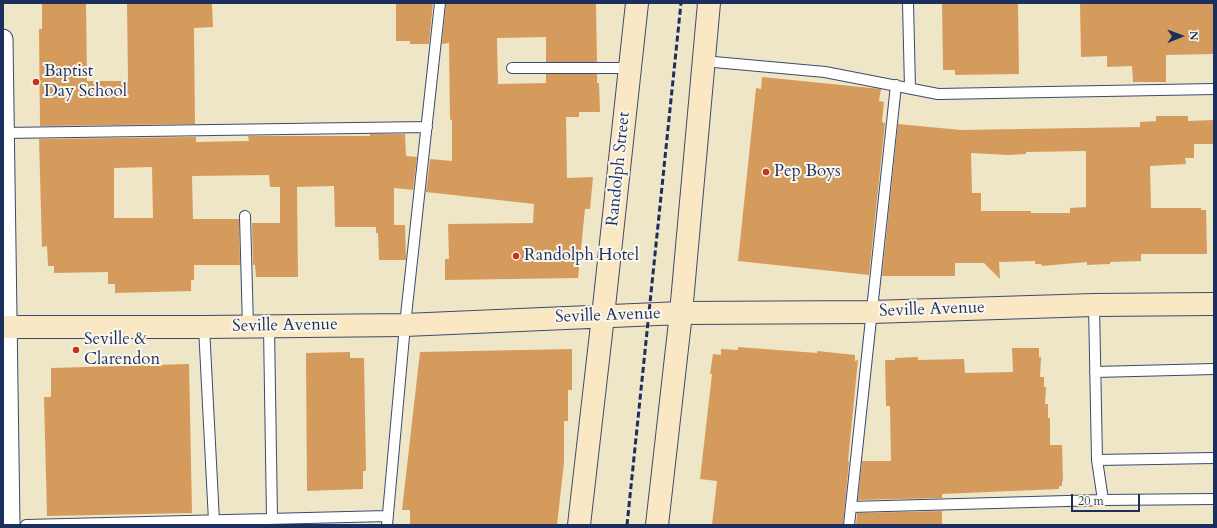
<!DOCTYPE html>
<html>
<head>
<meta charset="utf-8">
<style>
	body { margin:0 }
	#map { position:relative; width:1217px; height:528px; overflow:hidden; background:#efe6c8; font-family:Cardo,serif }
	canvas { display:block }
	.frame { position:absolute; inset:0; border:4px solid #1b2f5e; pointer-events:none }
	.north { position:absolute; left:1161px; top:16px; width:40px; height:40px; -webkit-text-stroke:3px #fbf7ec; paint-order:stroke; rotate:89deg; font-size:11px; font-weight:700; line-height:16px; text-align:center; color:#1b2f5e }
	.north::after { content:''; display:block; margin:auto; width:14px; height:18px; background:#1b2f5e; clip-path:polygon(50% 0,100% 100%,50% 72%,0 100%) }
	.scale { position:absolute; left:1071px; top:494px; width:69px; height:18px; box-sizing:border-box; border:2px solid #1b2f5e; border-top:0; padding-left:5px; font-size:12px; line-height:14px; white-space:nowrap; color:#1b2f5e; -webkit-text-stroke:3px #fbf7ec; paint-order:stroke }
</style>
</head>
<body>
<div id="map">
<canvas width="1217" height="528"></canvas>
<div class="frame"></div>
<div class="north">N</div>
<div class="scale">20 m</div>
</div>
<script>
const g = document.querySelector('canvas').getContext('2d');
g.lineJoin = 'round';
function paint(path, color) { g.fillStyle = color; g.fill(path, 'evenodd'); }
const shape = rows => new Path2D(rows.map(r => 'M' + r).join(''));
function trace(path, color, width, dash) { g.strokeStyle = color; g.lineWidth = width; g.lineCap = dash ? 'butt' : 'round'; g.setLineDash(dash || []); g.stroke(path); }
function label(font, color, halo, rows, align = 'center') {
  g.font = font + ' Cardo,serif'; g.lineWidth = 4; g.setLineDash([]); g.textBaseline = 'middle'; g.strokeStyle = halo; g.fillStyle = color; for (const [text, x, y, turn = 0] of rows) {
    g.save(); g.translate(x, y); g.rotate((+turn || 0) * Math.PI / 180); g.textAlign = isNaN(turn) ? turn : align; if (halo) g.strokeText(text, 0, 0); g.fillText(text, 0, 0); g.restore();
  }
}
paint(shape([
	[42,3,86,3,87,81,128,81,127,3,212,3,213,27,194,28,195,124,40,126,39,29,42,29],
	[396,3,433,3,429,44,410,44,410,41,396,41],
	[446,3,596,3,597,62,546,62,546,37,497,38,498,84,546,83,546,74,597,74,597,83,599,83,600,112,579,112,579,117,566,117,567,178,593,177,590,209,585,209,578,278,445,280,445,259,449,259,448,224,533,223,534,204,426,192,430,159,452,161,452,121,450,119,449,43,442,44],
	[942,3,1018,3,1019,74,955,75,955,70,943,70],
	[1080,3,1214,3,1214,54,1166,55,1166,82,1133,82,1132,66,1107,67,1107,56,1081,57],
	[762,77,881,89,879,101,884,102,882,122,885,123,869,275,738,261,756,88,761,89],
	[1156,116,1188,116,1188,121,1214,120,1214,144,1194,144,1194,158,1185,158,1186,164,1150,166,1151,208,1201,208,1201,210,1206,210,1207,254,1141,254,1141,261,1110,262,1110,264,1087,265,1087,262,1042,266,1041,264,1035,264,1035,261,999,262,1000,279,984,263,955,263,955,276,882,276,898,124,961,130,1140,127,1140,122,1156,121],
	[1086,151,1086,207,1070,208,1070,213,1031,213,1031,211,981,211,981,193,972,193,971,153,1008,155,1026,154,1026,152],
	[370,134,405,134,406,156,417,157,413,190,394,188,394,225,405,225,406,260,379,260,378,233,376,233,376,227,335,227,334,186,297,187,298,277,256,277,255,265,253,265,252,223,280,223,280,187,270,187,269,175,192,176,193,219,239,219,240,265,194,265,194,280,191,280,191,291,115,293,115,284,108,284,108,272,54,273,54,266,48,266,47,246,42,247,39,139,196,137,196,142,249,141,248,136,370,136],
	[152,167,153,218,114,218,114,168],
	[738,347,817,353,817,351,855,355,855,361,858,360,848,461,849,461,843,525,712,525,717,481,700,479,712,374,710,374,713,354,721,355,721,349,738,350],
	[1012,348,1039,348,1039,357,1041,357,1040,377,1044,377,1044,387,1046,387,1045,404,1048,404,1048,418,1050,418,1050,445,1062,445,1063,481,1062,481,1062,486,1059,486,1059,489,942,494,942,498,858,500,862,461,891,461,890,406,886,406,885,360,895,360,895,358,918,357,918,360,964,359,965,373,1013,372],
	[572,349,572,390,568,390,568,421,564,421,564,463,557,525,410,525,410,510,402,510,420,352],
	[350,352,350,358,364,358,366,471,363,471,363,489,307,491,306,353],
	[189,364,192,513,47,516,44,397,51,397,51,368],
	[942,511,942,525,856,525,857,513]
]), '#d59b5c');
const lane = shape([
	[908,3,910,88],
	[703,61,825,72,938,94,1214,89],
	[512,68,631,68],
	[3,133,427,127],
	[245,216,248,327],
	[1094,305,1097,460,1214,458],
	[204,327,214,521],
	[269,327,272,519],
	[1095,372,1214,369],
	[1097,460,1103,500],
	[851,507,1103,500,1214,499],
	[26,525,388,516],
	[387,525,405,325,440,3],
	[849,525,896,85]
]);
const street = shape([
	[3,39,10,525]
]);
const secondary = shape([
	[3,327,204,327,405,325,681,313,871,312,1094,305,1214,304],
	[579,525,603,316,637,3],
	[657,525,681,313,709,3]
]);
trace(lane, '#3b4a6e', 12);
trace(street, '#3b4a6e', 21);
trace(secondary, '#3b4a6e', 24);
trace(lane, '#fff', 10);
trace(street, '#fff', 19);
trace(secondary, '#fae7c3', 22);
trace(shape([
	[627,525,681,3]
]), '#1b2f5e', 3, [6, 3]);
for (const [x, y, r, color] of [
	[36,82,4,"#c8321e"],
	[766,172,4,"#c8321e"],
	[516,256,4,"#c8321e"],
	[76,350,4,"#c8321e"]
]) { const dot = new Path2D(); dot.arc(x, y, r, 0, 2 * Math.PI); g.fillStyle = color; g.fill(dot); trace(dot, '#fbf7ec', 1.5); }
label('17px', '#1b2f5e', '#fbf7ec', [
	["Baptist",44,72],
	["Day School",44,92],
	["Pep Boys",774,172],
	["Randolph Hotel",524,256],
	["Seville &",84,340],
	["Clarendon",84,360]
], 'left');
label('17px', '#1b2f5e', '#fbf7ec', [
	["Randolph Street",619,169,-84],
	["Seville Avenue",932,310,-2],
	["Seville Avenue",608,316,-2],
	["Seville Avenue",285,326,-1]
]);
</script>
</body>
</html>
